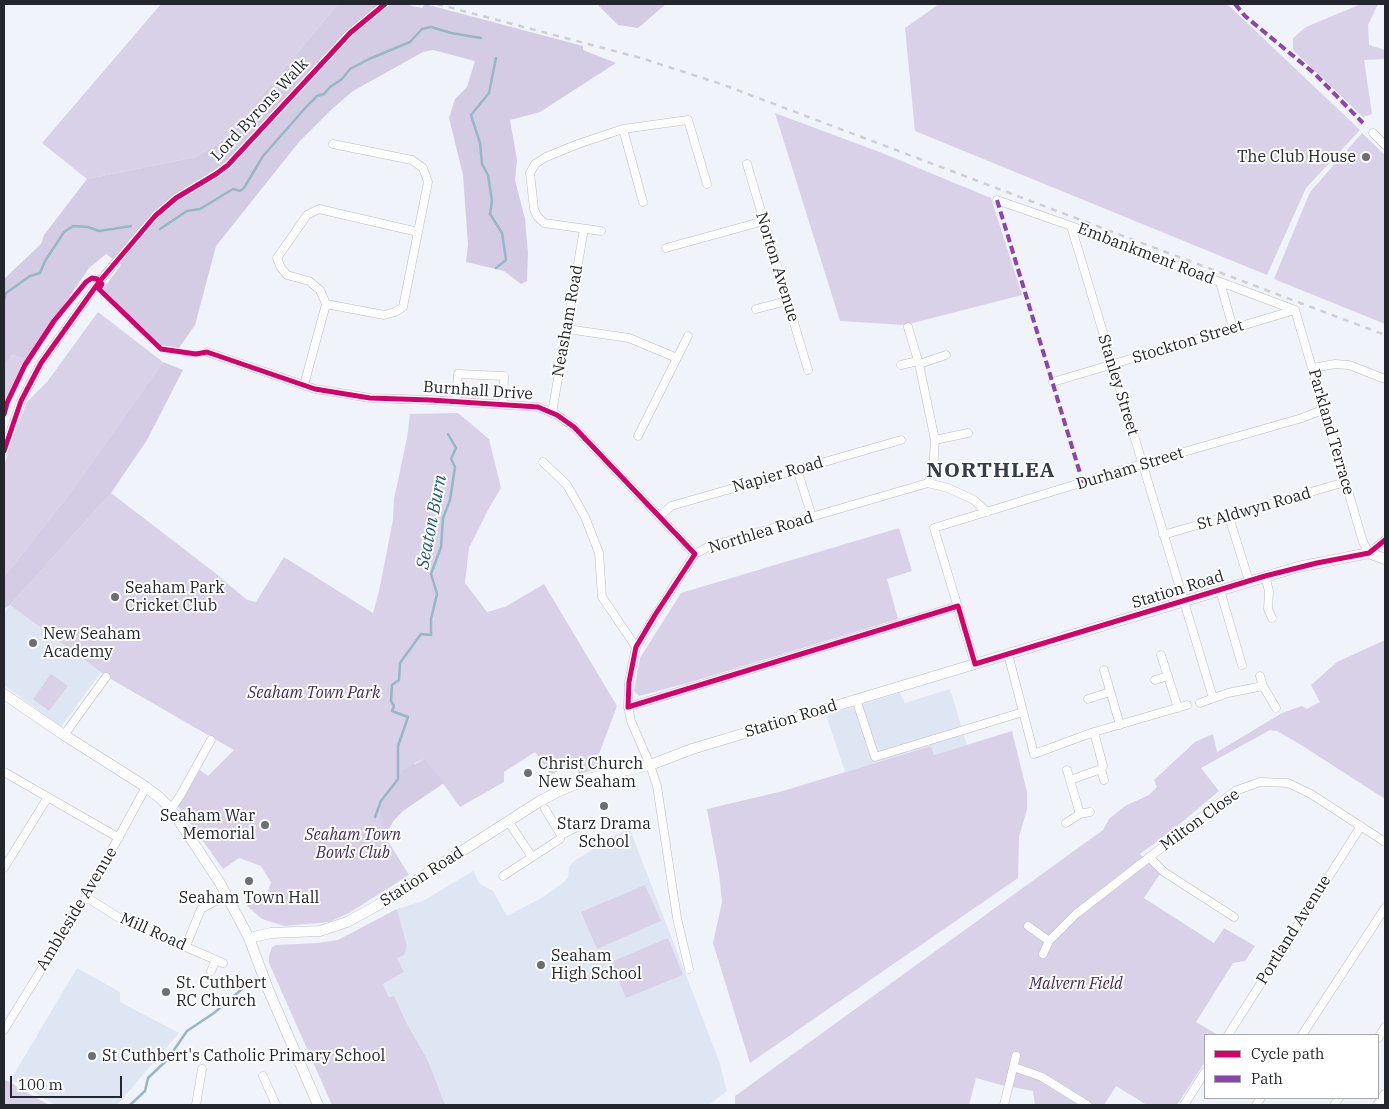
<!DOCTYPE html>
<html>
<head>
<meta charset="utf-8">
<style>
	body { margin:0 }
	#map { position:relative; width:1389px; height:1109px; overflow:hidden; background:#f0f3fa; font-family:"IBM Plex Serif",serif }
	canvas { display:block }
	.frame { position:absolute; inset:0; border:5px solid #23262c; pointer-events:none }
	.legend { position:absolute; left:1204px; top:1034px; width:175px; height:65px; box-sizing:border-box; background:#fff; border:1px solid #a7a8ab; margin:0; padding:6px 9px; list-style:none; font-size:15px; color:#23262c }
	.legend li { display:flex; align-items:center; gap:10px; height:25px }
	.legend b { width:25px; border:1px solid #a7a8ab }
	.scale { position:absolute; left:10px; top:1076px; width:112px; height:22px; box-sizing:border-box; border:2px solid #23262c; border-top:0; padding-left:6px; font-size:15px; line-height:18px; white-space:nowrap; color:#23262c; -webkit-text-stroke:4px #fff; paint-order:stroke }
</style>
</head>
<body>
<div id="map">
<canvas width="1389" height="1109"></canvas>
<div class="frame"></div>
<ul class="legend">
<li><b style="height:6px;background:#d6006c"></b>Cycle path</li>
<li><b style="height:6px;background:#8e44ad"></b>Path</li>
</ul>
<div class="scale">100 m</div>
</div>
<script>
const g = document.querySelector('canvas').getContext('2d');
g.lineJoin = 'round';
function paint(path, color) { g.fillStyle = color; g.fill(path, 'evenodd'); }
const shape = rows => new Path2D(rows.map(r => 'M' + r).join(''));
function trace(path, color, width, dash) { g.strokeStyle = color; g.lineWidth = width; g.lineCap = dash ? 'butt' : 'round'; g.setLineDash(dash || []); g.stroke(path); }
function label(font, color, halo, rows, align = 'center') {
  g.font = font + ' "IBM Plex Serif",serif'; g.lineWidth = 4; g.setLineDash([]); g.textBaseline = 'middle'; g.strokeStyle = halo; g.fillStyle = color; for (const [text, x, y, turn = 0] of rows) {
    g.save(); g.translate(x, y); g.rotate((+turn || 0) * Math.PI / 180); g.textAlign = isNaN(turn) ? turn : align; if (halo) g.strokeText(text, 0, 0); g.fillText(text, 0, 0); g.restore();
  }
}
paint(shape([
	[10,605,101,672,61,727,4,685,4,614],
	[950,689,967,745,934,755,931,746,845,772,826,715,900,693,905,703],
	[629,827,719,1061,727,1091,709,1105,442,1105,383,984,404,972,397,958,407,944,397,909,423,901,473,871,480,884,493,891,507,916,543,897,564,882,568,877,569,867,574,861],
	[77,968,120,992,120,1002,179,1033,117,1105,55,1105,11,1079]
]), '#dfe6f3');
paint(shape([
	[161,4,338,4,226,138,196,157,87,179,42,143],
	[939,4,1227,4,1360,130,1306,188,1267,275,915,131,905,28],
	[1361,4,1378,4,1368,25,1369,45,1385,50,1385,59,1364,60,1372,114,1363,117,1293,50,1293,38,1306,27],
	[775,113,882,153,991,198,1022,295,905,325,840,321],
	[1362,133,1385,155,1385,324,1274,279,1310,192],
	[98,312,163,362,71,492,4,577,4,466,14,435,27,402,47,382],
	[12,355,27,359,4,410,4,367],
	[458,413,489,439,501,488,488,510,469,548,465,583,487,612,505,607,544,584,617,706,599,754,603,767,579,774,574,762,551,775,535,752,504,772,504,782,460,807,425,759,415,763,407,791,390,828,388,841,409,875,349,913,329,922,284,926,262,919,247,906,268,892,271,882,261,866,239,858,223,869,177,805,200,770,208,776,234,750,109,678,10,605,111,493,214,572,247,600,256,602,284,557,373,613,379,591,393,520,394,499,407,438,410,414],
	[899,528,912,571,887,579,898,619,688,683,639,696,634,691,640,658,681,593],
	[1385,640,1385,799,1298,743,1277,731,1270,730,1201,768,1219,791,1176,827,1140,854,1160,874,1144,898,1214,943,1224,928,1255,946,1245,961,1233,963,1196,1022,1218,1035,1205,1035,1205,1062,1177,1105,1147,1105,1116,1086,1104,1105,1035,1105,1033,1091,1001,1085,976,1078,969,1105,735,1105,735,1096,1103,830,1109,819,1125,806,1149,795,1157,787,1154,780,1195,742,1213,734,1217,752,1282,713,1302,706,1307,709,1320,702,1311,685,1337,662],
	[51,674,68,686,49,711,33,699],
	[1012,731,1027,792,1027,809,1019,837,1018,878,750,1063,713,943,722,902,719,874,707,809,783,791,931,746,934,755],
	[645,885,661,921,597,949,581,912],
	[397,909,407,945,404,955,397,958,404,972,383,984,389,997,394,996,407,1024,428,1061,445,1105,332,1105,269,963,269,956,272,947,276,945,318,943,338,940],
	[668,938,683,975,626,998,611,962],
	[6,1080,49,1105,4,1105,4,1083]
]), '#d8d1e8');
paint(shape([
	[338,4,403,4,422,8,425,4,583,46,583,50,616,63,540,112,510,120,517,160,515,180,525,219,528,253,527,281,521,284,504,271,466,262,468,245,463,175,449,118,455,99,467,87,475,61,433,50,423,52,353,91,332,109,299,142,216,246,195,325,179,348,161,345,103,289,121,265,106,254,89,268,27,359,12,355,4,367,4,279,41,244,44,235,87,179,196,157,226,138],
	[597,4,666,4,638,28,618,25],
	[163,362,183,370,147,440,111,493,10,605,4,609,4,577,71,492],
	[425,759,444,783,403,811,384,831,383,819,380,808,403,770]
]), '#d4cce5');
trace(shape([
	[160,229,187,211,200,209,233,189,240,191,244,188,263,156,307,106,317,96,324,94,330,87,342,79,350,69,369,59,410,42,422,29,431,27,451,33,481,38],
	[496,268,506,260,502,233,490,214,492,201,488,175,482,164,480,143,471,115,489,93,496,58],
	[4,300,6,293,30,276,40,273,45,261,64,232,73,226,88,227,99,231,131,226],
	[375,817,381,801,398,779,398,746,408,717,392,711,394,706,391,701,392,685,399,680,400,663,421,634,431,635,431,619,437,594,431,574,441,547,443,518,450,500,455,467,451,459,456,448,448,434],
	[130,1105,145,1091,148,1078,167,1060,187,1031,214,1013,255,978]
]), '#95b8c7', 2.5);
const street = shape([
	[623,129,643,202],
	[1373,133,1385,145],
	[747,164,808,370],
	[997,200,1071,226,1295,310],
	[1071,226,1213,698],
	[601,231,544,223,537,216,534,209,530,173,535,164,546,157,578,144,623,129,688,120,707,184],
	[666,248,764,221],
	[1220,282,1233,328],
	[326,304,384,315,395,312,403,307,428,182,423,168,412,160,333,144],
	[756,309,787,301],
	[1295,310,1363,542,1369,553,1385,540],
	[908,327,919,364,935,440,933,470,928,483],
	[567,329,629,338,677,358],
	[207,352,315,389,370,398,430,400,538,407,557,415,574,427,695,554],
	[919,364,946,355],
	[901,365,918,361],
	[1313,368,1335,364,1349,365,1385,379],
	[1053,382,1295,310],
	[304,385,326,304,320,290,309,281,287,275,281,268,277,258,307,215,319,209,418,232],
	[456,401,458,374,504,376,503,404],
	[552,413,584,229],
	[638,436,688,336],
	[935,440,968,433],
	[4,451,21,401,41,363,99,282,155,216,176,198,216,174,228,165,350,33,385,4],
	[543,462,567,485,585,517,599,553,602,597,636,647],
	[797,469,812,517],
	[659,517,671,506,901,440],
	[1229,517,1249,581],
	[1163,535,1345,482],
	[1265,576,1269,591,1268,609,1272,618],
	[1220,590,1242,665],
	[1008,654,1034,754,1094,732,1187,705],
	[1161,655,1178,708],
	[975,664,934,528,1142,464,1302,418,1325,409],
	[1104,670,1120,725],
	[1260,676,1263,686,1276,708],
	[1155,680,1168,676],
	[856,699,875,757,1023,712],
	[1088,699,1110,692],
	[1200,703,1228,693,1263,686],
	[628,707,958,606],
	[64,735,106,677],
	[1101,769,1104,780],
	[1067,770,1080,814],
	[4,772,119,838],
	[1070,780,1101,769,1103,766,1094,732],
	[171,809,180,796,211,740],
	[545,809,561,835,583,824],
	[508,821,532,857],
	[1066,823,1080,814,1090,812],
	[1149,857,1164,872,1234,917],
	[4,868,48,797],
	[503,876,560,839,561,835],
	[86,897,121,919,223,963],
	[1028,926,1049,941],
	[186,946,201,909,226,895],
	[1043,954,1049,941,1076,914,1235,791,1260,782,1288,783,1311,794,1385,842],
	[689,969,677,918,657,786,650,765,631,721,628,707,629,682,636,647,675,584,695,554,708,547,928,483,948,488,974,500,987,512],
	[211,971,216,960],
	[4,1030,86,897,146,787],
	[1228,1035,1361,826],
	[1302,1035,1385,908],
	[1378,1038,1385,1027],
	[1014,1067,1042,1077,1087,1105],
	[263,1076,276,1105],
	[196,1105,202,1069],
	[1004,1105,1016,1056],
	[1184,1105,1205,1072],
	[1256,1105,1261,1098],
	[1334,1105,1339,1098]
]);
const secondary = shape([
	[4,694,64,735,146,787,160,798,171,809,220,883,249,938,268,989,318,1105],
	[249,938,271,933,320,931,347,922,378,905,540,801,559,791,591,778,650,765,692,749,1298,567,1369,553,1385,559],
	[1378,1105,1385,1095]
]);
trace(street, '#bbbec4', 9);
trace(secondary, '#bbbec4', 11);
trace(street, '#fdfdfe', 8);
trace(secondary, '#fdfdfe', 10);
trace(shape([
	[437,4,641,58,724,85,1385,335]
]), '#cfcfd1', 2.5, [6, 6]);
trace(shape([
	[1235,4,1245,16,1315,74,1363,123],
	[997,200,1083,483]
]), '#8e44ad', 4, [8, 4]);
trace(shape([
	[4,414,7,403,25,365,54,321,86,282,92,278,97,279,102,284,99,289,161,349,196,354,207,352,315,389,370,398,430,400,538,407,557,415,574,427,695,554,655,615,636,647,629,682,628,707,958,606,975,664,1265,576,1317,563,1369,553,1385,540],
	[4,451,21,401,41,363,99,282,155,216,176,198,216,174,228,165,350,33,385,4]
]), '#d6006c', 5);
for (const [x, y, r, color] of [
	[1366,157,5,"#6b6e74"],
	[115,597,5,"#6b6e74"],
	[33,643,5,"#6b6e74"],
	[528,773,5,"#6b6e74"],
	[604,806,5,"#6b6e74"],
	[265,825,5,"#6b6e74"],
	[249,881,5,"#6b6e74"],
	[541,965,5,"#6b6e74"],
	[166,992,5,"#6b6e74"],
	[92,1056,5,"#6b6e74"]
]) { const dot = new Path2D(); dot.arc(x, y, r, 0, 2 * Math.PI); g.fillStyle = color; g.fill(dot); trace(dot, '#fff', 2); }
label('16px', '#23262c', '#fff', [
	["Lord Byrons Walk",260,110,-47],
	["Embankment Road",1146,254,21],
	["Norton Avenue",777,267,73],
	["Neasham Road",568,321,-80],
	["Stockton Street",1188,342,-17],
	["Stanley Street",1118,385,73],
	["Burnhall Drive",478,391,4],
	["Parkland Terrace",1331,432,74],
	["Durham Street",1130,469,-17],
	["Napier Road",778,475,-16],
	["St Aldwyn Road",1254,509,-16],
	["Northlea Road",761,533,-17],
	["Station Road",1178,590,-17],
	["Station Road",791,719,-17],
	["Milton Close",1200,820,-36],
	["Station Road",422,877,-33],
	["Ambleside Avenue",77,909,-59],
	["Portland Avenue",1294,930,-58],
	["Mill Road",153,932,24]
]);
label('16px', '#23262c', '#fff', [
	["The Club House",1356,157,"right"],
	["Seaham Park",125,588],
	["Cricket Club",125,606],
	["New Seaham",43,634],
	["Academy",43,652],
	["Christ Church",538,764],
	["New Seaham",538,782],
	["Seaham War",255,816,"right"],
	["Memorial",255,834,"right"],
	["Starz Drama",604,824,"center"],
	["School",604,842,"center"],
	["Seaham Town Hall",249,898,"center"],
	["Seaham",551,956],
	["High School",551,974],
	["St. Cuthbert",176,983],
	["RC Church",176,1001],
	["St Cuthbert's Catholic Primary School",102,1056]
], 'left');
label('italic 16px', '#422a5c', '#fff', [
	["Seaham Town Park",314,693],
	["Seaham Town",353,835],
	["Bowls Club",353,853],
	["Malvern Field",1076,984]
]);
label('italic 18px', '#1b5b70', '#fff', [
	["Seaton Burn",432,522,-79]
]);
g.letterSpacing = '1px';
label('bold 21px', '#363c49', '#fff', [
	["NORTHLEA",991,471]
]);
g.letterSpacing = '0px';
</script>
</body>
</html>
